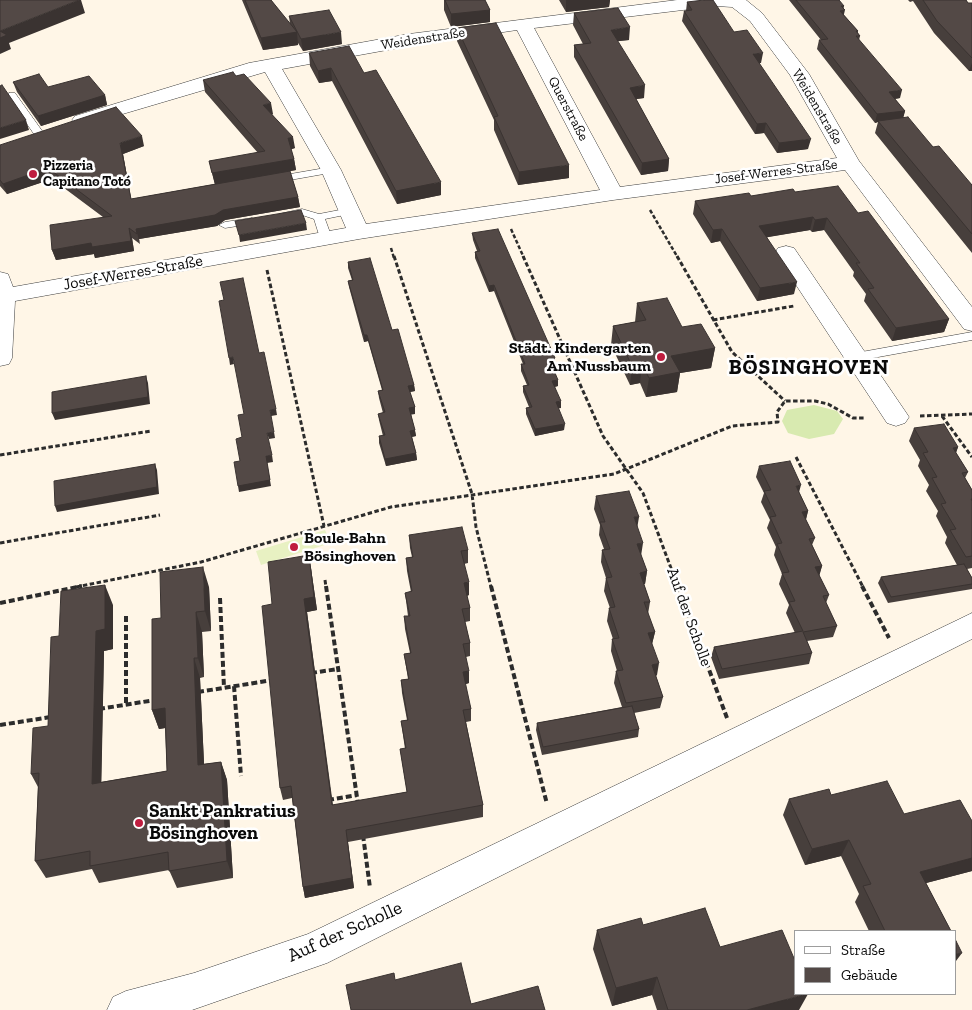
<!DOCTYPE html>
<html>
<head>
<meta charset="utf-8">
<style>
	body { margin:0 }
	#map { position:relative; width:972px; height:1010px; overflow:hidden; background:#fff6e7; font-family:"Zilla Slab",serif }
	canvas { display:block }
	.legend { position:absolute; left:794px; top:930px; width:162px; height:65px; box-sizing:border-box; background:#fff; border:1px solid #9d9d9d; margin:0; padding:6px 9px; list-style:none; font-size:15px; color:#0a0a0a }
	.legend li { display:flex; align-items:center; gap:10px; height:25px }
	.legend b { width:25px; border:1px solid #9d9d9d }
</style>
</head>
<body>
<div id="map">
<canvas width="972" height="1010"></canvas>
<ul class="legend">
<li><b style="height:6px;background:#fff"></b>Straße</li>
<li><b style="height:14px;background:#534946"></b>Gebäude</li>
</ul>
</div>
<script>
const g = document.querySelector('canvas').getContext('2d');
g.lineJoin = 'round';
function paint(path, color) { g.fillStyle = color; g.fill(path, 'evenodd'); }
const shape = rows => new Path2D(rows.map(r => 'M' + r).join(''));
function trace(path, color, width, dash) { g.strokeStyle = color; g.lineWidth = width; g.lineCap = dash ? 'butt' : 'round'; g.setLineDash(dash || []); g.stroke(path); }
function label(font, color, halo, rows, align = 'center') {
  g.font = font + ' "Zilla Slab",serif'; g.lineWidth = 5; g.setLineDash([]); g.textBaseline = 'middle'; g.strokeStyle = halo; g.fillStyle = color; for (const [text, x, y, turn = 0] of rows) {
    g.save(); g.translate(x, y); g.rotate((+turn || 0) * Math.PI / 180); g.textAlign = isNaN(turn) ? turn : align; if (halo) g.strokeText(text, 0, 0); g.fillText(text, 0, 0); g.restore();
  }
}
paint(shape([
	[814,405,837,411,843,419,834,434,809,439,788,433,782,421,787,410]
]), '#d8eab0');
paint(shape([
	[325,530,331,543,261,565,256,551]
]), '#e8f1c2');
const service = shape([
	[9,93,15,93,45,135,44,137,36,137,7,95,9,93],
	[331,167,335,168,335,172,273,183,268,180,273,177,331,167],
	[350,208,354,209,354,213,325,219,332,238,326,241,320,238,314,219,302,215,283,219,278,216,279,214,302,209,319,214,350,208],
	[252,218,257,221,256,223,225,228,219,225,225,222,252,218],
	[972,332,972,340,856,361,850,357,856,353,972,332]
]);
const minor = shape([
	[677,0,746,0,762,13,809,74,859,161,972,307,972,331,964,329,845,170,613,200,359,239,15,301,12,358,9,364,0,366,0,272,8,274,13,287,346,228,321,170,265,72,82,126,75,124,72,120,75,116,249,63,409,34,677,0],
	[716,6,732,7,750,21,790,75,837,158,620,187,534,28,716,6],
	[517,30,600,190,366,224,341,170,282,69,409,46,517,30],
	[786,246,794,248,905,411,909,417,905,423,896,426,887,423,775,253,778,248,786,246],
	[972,613,972,639,327,963,192,1010,107,1010,113,997,126,991,194,973,308,934,972,613]
]);
trace(service, '#3d3d3d', 1);
trace(minor, '#3d3d3d', 1);
trace(shape([
	[650,210,678,258],
	[511,229,524,258],
	[391,248,394,258]
]), '#2c2c2c', 2.5, [4, 2]);
trace(shape([
	[394,256,472,494,476,527,491,587],
	[523,256,603,436,643,493,678,587],
	[677,256,732,352,785,401],
	[267,270,324,526],
	[713,320,794,306],
	[920,416,972,414],
	[942,416,972,457],
	[0,455,151,431],
	[796,457,863,587],
	[0,543,160,515],
	[325,580,326,587],
	[76,587,201,562,391,507,614,474,732,426,778,422,777,412,785,401,815,401,828,404,853,418,866,418]
]), '#2c2c2c', 3, [4.5, 2.5]);
trace(shape([
	[326,586,358,804],
	[491,586,547,804],
	[678,586,727,718],
	[862,586,889,638],
	[220,598,224,688],
	[0,603,82,586],
	[126,616,126,704],
	[311,673,338,669],
	[234,686,241,776],
	[198,692,273,680],
	[99,709,155,700],
	[0,725,51,717],
	[328,800,357,795],
	[363,835,370,888]
]), '#2c2c2c', 4, [6, 3]);
paint(service, '#fff');
paint(minor, '#fff');
paint(shape([
	[242,0,271,0,290,24,289,16,342,44,303,51,298,43,298,45,263,50],
	[444,0,485,0,490,10,490,22,451,27,444,10],
	[559,0,610,0,609,7,566,12],
	[789,0,839,0,844,9,844,15,858,31,858,33,860,36,859,40,900,98,895,99,905,111,903,117,972,185,972,253,875,133,878,122,875,123,817,49,819,40,821,40],
	[908,0,966,0,968,3,972,3,972,71,969,71,934,33,913,1,910,2],
	[687,2,734,32,761,63,759,63,808,149,777,153,764,133,755,134,682,21,684,11,686,11],
	[574,13,629,40,617,41,644,98,636,99,669,159,668,171,641,175,574,57,574,45,583,44,573,25],
	[457,28,569,178,518,185,494,130,494,120,457,41],
	[309,53,364,73,441,195,397,204,332,81,319,83,310,66],
	[203,80,273,114,272,114,295,148,291,149,294,159,296,170,290,171,298,197,300,207,225,220,217,226,139,239,140,244,132,238,134,251,95,258,94,254,56,260,52,250,103,217,52,179,7,194,0,186,0,145,144,146,123,154,131,199,215,184,209,161,258,153,205,92],
	[13,82,105,95,107,105,41,126,17,92],
	[795,192,858,213,949,319,944,332,892,341,864,301,866,294,853,276,854,272,824,230,812,232,810,230,767,237,794,294,757,301,720,241,711,243,693,214,695,201],
	[472,233,555,365,552,365,558,386,555,387,561,408,558,408,564,430,535,436,526,414,526,408,529,407,523,392,523,386,527,385,521,371,521,364,523,364,494,291,489,292,475,258,475,252,477,251,473,240],
	[348,262,392,330,414,385,415,391,410,392,415,407,415,414,411,414,416,436,412,437,416,453,417,460,386,466,379,443,379,436,383,436,379,420,378,414,383,413,379,398,378,391,382,390,368,341,364,342,349,287,348,281,352,280,348,268],
	[637,303,682,327,715,348,711,368,680,373,677,392,646,397,640,383,630,385,611,345,613,326,635,322],
	[914,428,958,447,956,453,968,472,965,478,972,490,972,568,967,569,972,578,972,589,888,603,878,583,881,577,957,565,945,543,947,537,936,516,938,511,926,491,929,485,918,466,920,460,909,441],
	[759,466,799,492,808,511,806,520,815,538,812,545,822,566,819,575,829,595,826,603,837,626,833,637,807,641,812,653,809,664,719,679,711,657,714,647,795,633,786,613,789,605,779,584,782,574,774,555,776,547,767,528,770,520,761,502,764,493,756,477],
	[596,496,637,527,641,555,647,571,645,584,644,584,650,602,648,614,655,632,652,644,657,675,656,676,663,697,660,708,634,713,639,729,638,737,542,755,536,730,537,723,622,707,614,683,616,671,617,671,611,651,612,639,613,639,607,621,609,608,610,608,604,591,606,578,601,562,602,550,604,549,599,535,600,525,594,509],
	[409,535,468,550,468,563,464,564,469,595,467,596,470,608,470,621,465,622,470,643,470,656,466,657,469,683,465,684,471,709,471,721,466,722,483,805,483,817,348,842,354,888,305,898,303,887,292,798,283,800,280,788,272,604,311,568,317,610,307,612,333,805,407,792,400,749,405,749,401,721,407,720,402,693,401,680,408,679,404,654,410,653,405,629,404,616,408,616,405,593,411,592,407,571,406,558,412,557,410,548],
	[209,587,211,631,202,632,204,677,200,678,204,764,221,762,227,780,233,878,177,888,169,870,99,883,92,869,46,878,35,861,38,787,31,774,48,726,59,636,113,605,113,649,104,651,101,782,167,771,165,728,159,729,152,710,161,618],
	[831,795,904,814,972,821,972,871,926,883,951,931,869,931,855,902,859,894,841,856,805,865,783,815,789,799],
	[643,925,720,947,799,1010,657,1010,652,995,612,1006,593,949,597,930]
]), '#473f3c');
paint(shape([
	[79,0,81,0,85,13,9,43,11,49,0,54,0,31],
	[566,0,610,0,609,7,566,12],
	[841,6,844,6,843,11,845,10,843,18,839,19],
	[490,10,490,22,451,27,451,14],
	[630,27,629,40,610,42,611,30],
	[297,32,298,45,263,50,261,38],
	[341,32,342,44,303,51,301,39],
	[763,53,761,63,751,64,753,54],
	[972,63,972,71,969,71],
	[331,68,332,81,319,83,318,71],
	[645,85,644,98,629,100,630,88],
	[902,90,900,98,887,100,889,92],
	[105,95,107,105,41,126,38,116],
	[271,103,273,114,264,116,263,105],
	[905,111,903,119,878,121,878,122,875,123,877,114],
	[26,120,29,130,0,139,0,128],
	[766,123,764,133,755,134,757,124],
	[142,136,144,146,123,154,133,209,131,199,120,143],
	[293,137,295,148,289,150,288,138],
	[811,139,808,149,777,153,779,143],
	[294,159,296,170,215,185,212,173],
	[669,159,668,171,641,175,642,163],
	[569,165,569,178,518,185,519,172],
	[48,168,52,179,7,194,3,184],
	[441,182,441,195,397,204,396,191],
	[298,197,300,207,225,220,217,226,139,239,140,244,136,229,223,210],
	[813,217,810,230,757,239,759,226],
	[827,218,824,230,812,232,815,220],
	[306,223,307,230,240,242,239,235],
	[129,228,132,238,134,251,95,258,94,254,56,260,52,250,91,243],
	[722,229,720,241,711,243,713,230],
	[797,282,794,294,757,301,760,288],
	[494,285,494,291,489,292,489,286],
	[949,319,944,332,892,341,896,328],
	[364,335,367,335,368,341,364,342],
	[715,348,711,368,680,373,677,392,646,397,649,378,671,356],
	[233,357,234,364,230,365,229,358],
	[555,358,555,365,549,366,549,359],
	[642,364,640,383,630,385,632,366],
	[146,376,148,383,150,404,55,420,52,413],
	[558,380,558,386,552,387,552,381],
	[414,385,415,391,409,392,408,386],
	[561,401,561,408,555,409,556,402],
	[415,407,415,414,409,415,409,408],
	[276,409,277,415,271,416,270,410],
	[565,424,564,430,535,436,535,429],
	[415,430,416,436,410,437,410,431],
	[274,432,275,438,269,439,267,433],
	[958,447,953,460,953,448],
	[416,453,417,460,386,466,385,459],
	[272,455,273,462,267,463,271,486,239,492,238,486,266,456],
	[155,464,157,470,159,494,57,512,55,506],
	[801,485,798,496,796,486],
	[808,511,805,522,802,512],
	[634,517,639,517,637,529],
	[643,543,641,556,637,544],
	[309,555,317,610,307,612,334,817,332,805,304,599],
	[822,566,819,577,815,567],
	[203,567,209,587,211,631,205,611],
	[647,571,645,584,638,585,640,573],
	[469,582,469,595,464,596,464,583],
	[105,585,113,605,113,649,104,651,101,802,92,784,96,631],
	[196,612,202,632,204,677,198,658],
	[655,632,652,644,648,633],
	[194,658,200,678,205,784,198,765],
	[659,663,657,675,650,677,652,665],
	[469,671,469,683,463,685,463,672],
	[165,708,172,727,159,729,152,710],
	[221,762,227,780,233,878,227,861],
	[346,830,354,888,305,898,303,887],
	[849,840,841,856,805,865,812,849],
	[972,858,972,871,911,887,920,872],
	[962,953,956,961,956,954],
	[657,977,652,995,612,1006,616,988],
	[807,994,808,994,799,1010,747,1010]
]), '#3a3331');
const building = shape([
	[0,0,79,0,0,31,7,35,0,38,0,0],
	[245,0,271,0,297,32,261,38,245,0],
	[445,0,485,0,490,10,451,14,445,0],
	[704,0,713,0,734,32,747,30,763,53,753,54,811,139,779,143,766,123,757,124,684,11,692,10,687,2,704,0],
	[796,0,839,0,844,6,841,6,845,10,840,11,858,31,856,31,860,36,856,36,902,90,889,92,905,111,877,114,819,40,828,39,796,0],
	[923,0,966,0,968,3,972,3,972,58,937,21,923,0],
	[618,8,630,27,611,30,645,85,630,88,669,159,642,163,574,45,591,43,574,13,618,8],
	[329,10,341,32,301,39,289,16,329,10],
	[496,23,569,165,519,172,494,117,498,116,457,28,496,23],
	[349,46,364,73,376,70,441,182,396,191,331,68,318,71,309,53,349,46],
	[233,72,236,76,244,74,271,103,263,105,293,137,288,138,294,159,212,173,209,161,265,151,203,80,233,72],
	[39,74,48,87,89,76,105,95,38,116,13,82,39,74],
	[2,85,26,120,0,128,0,86,2,85],
	[116,107,142,136,120,143,131,199,290,171,298,197,223,210,215,215,136,229,137,234,129,228,131,241,92,247,91,243,52,250,50,225,112,216,48,168,3,184,0,180,0,145,116,107],
	[908,117,933,147,939,146,972,185,972,234,878,121,908,117],
	[838,186,858,213,868,211,949,319,896,328,868,289,874,288,856,263,860,263,827,218,815,220,813,217,759,226,797,282,760,288,722,229,713,230,695,201,749,193,751,196,793,189,795,192,838,186],
	[301,210,306,223,239,235,235,221,301,210],
	[498,229,555,358,549,359,558,380,552,381,561,401,556,402,565,424,535,429,526,408,532,407,523,386,529,385,521,364,525,364,494,285,489,286,475,252,480,251,472,233,498,229],
	[370,258,392,330,398,329,414,385,408,386,415,407,409,408,415,430,410,431,416,453,385,459,379,436,385,435,378,414,385,412,378,391,383,390,367,335,364,335,348,281,353,280,348,262,370,258],
	[243,278,259,353,264,352,276,409,270,410,274,432,267,433,272,455,266,456,270,480,238,486,234,462,240,461,236,439,242,437,238,415,244,414,233,357,229,358,219,301,224,300,220,282,243,278],
	[667,298,682,327,701,324,715,348,671,356,680,372,649,378,642,364,632,366,613,326,646,320,637,303,667,298],
	[146,376,148,397,52,413,52,392,146,376],
	[944,424,958,447,953,448,968,472,962,473,972,490,972,499,971,499,972,501,972,556,966,557,950,530,956,529,941,504,946,503,932,478,937,477,923,453,928,452,914,428,944,424],
	[790,461,801,485,796,486,808,511,802,512,815,538,809,539,822,566,815,567,829,595,823,596,837,626,803,632,812,653,722,669,714,647,803,631,789,602,795,601,782,573,789,572,777,544,782,543,770,517,776,516,764,491,771,490,759,466,790,461],
	[155,464,157,487,55,506,54,481,155,464],
	[629,491,639,517,634,517,643,543,637,544,647,571,640,573,650,602,644,602,655,632,648,633,659,663,652,665,663,697,626,703,616,671,623,670,612,639,619,638,609,608,615,607,606,578,612,577,602,550,610,549,600,522,605,522,596,496,629,491],
	[462,527,468,550,461,551,469,582,464,583,470,608,462,609,470,643,463,644,469,671,463,672,471,709,463,710,483,805,346,830,352,878,303,887,291,786,280,788,262,606,272,604,268,562,309,555,314,597,304,599,332,805,407,792,400,749,406,748,401,721,408,720,401,680,409,679,404,654,411,653,404,616,410,616,405,593,412,591,406,558,413,557,409,535,462,527],
	[964,564,972,578,972,584,891,597,881,577,964,564],
	[203,567,205,611,196,612,198,658,194,658,198,765,221,762,227,861,169,871,168,852,90,866,90,851,35,861,39,773,31,774,33,728,48,726,51,637,59,636,61,591,105,585,105,629,96,631,92,784,167,771,165,708,152,710,152,619,161,618,160,572,203,567],
	[632,706,639,729,543,747,537,723,632,706],
	[887,781,904,814,960,800,972,821,972,858,920,872,951,931,885,931,863,886,871,884,849,840,812,849,789,799,829,789,831,795,887,781],
	[705,908,720,947,782,930,796,963,796,994,807,994,747,1010,668,1010,657,977,616,988,597,930,641,918,643,925,705,908],
	[956,941,962,953,956,954,956,941],
	[461,963,471,1004,538,986,545,1010,351,1010,346,985,394,973,395,980,461,963]
]);
paint(building, '#534946');
trace(building, '#3a3331', 1);
for (const [x, y, r, color] of [
	[33,174,5,"#bf1d3f"],
	[661,357,5,"#bf1d3f"],
	[294,547,5,"#bf1d3f"],
	[139,823,5,"#bf1d3f"]
]) { const dot = new Path2D(); dot.arc(x, y, r, 0, 2 * Math.PI); g.fillStyle = color; g.fill(dot); trace(dot, '#fff', 2); }
label('14px', '#0a0a0a', '#fff', [
	["Weidenstraße",423,39,-9],
	["Weidenstraße",817,107,59],
	["Querstraße",568,109,62],
	["Josef-Werres-Straße",776,172,-7]
]);
label('bold 14px', '#0a0a0a', '#fff', [
	["Pizzeria",43,166],
	["Capitano Totó",43,182]
], 'left');
label('16px', '#0a0a0a', '#fff', [
	["Josef-Werres-Straße",133,273,-10],
	["Auf der Scholle",689,617,70]
]);
label('bold 16px', '#0a0a0a', '#fff', [
	["Städt. Kindergarten",651,348],
	["Am Nussbaum",651,366],
	["Boule-Bahn",304,538,"left"],
	["Bösinghoven",304,556,"left"]
], 'right');
label('bold 19px', '#0a0a0a', '#fff', [
	["Sankt Pankratius",149,812],
	["Bösinghoven",149,834]
], 'left');
label('19px', '#0a0a0a', '#fff', [
	["Auf der Scholle",345,932,-24]
]);
g.letterSpacing = '1px';
label('bold 21px', '#0a0a0a', '#fff', [
	["BÖSINGHOVEN",809,368]
]);
g.letterSpacing = '0px';
</script>
</body>
</html>
